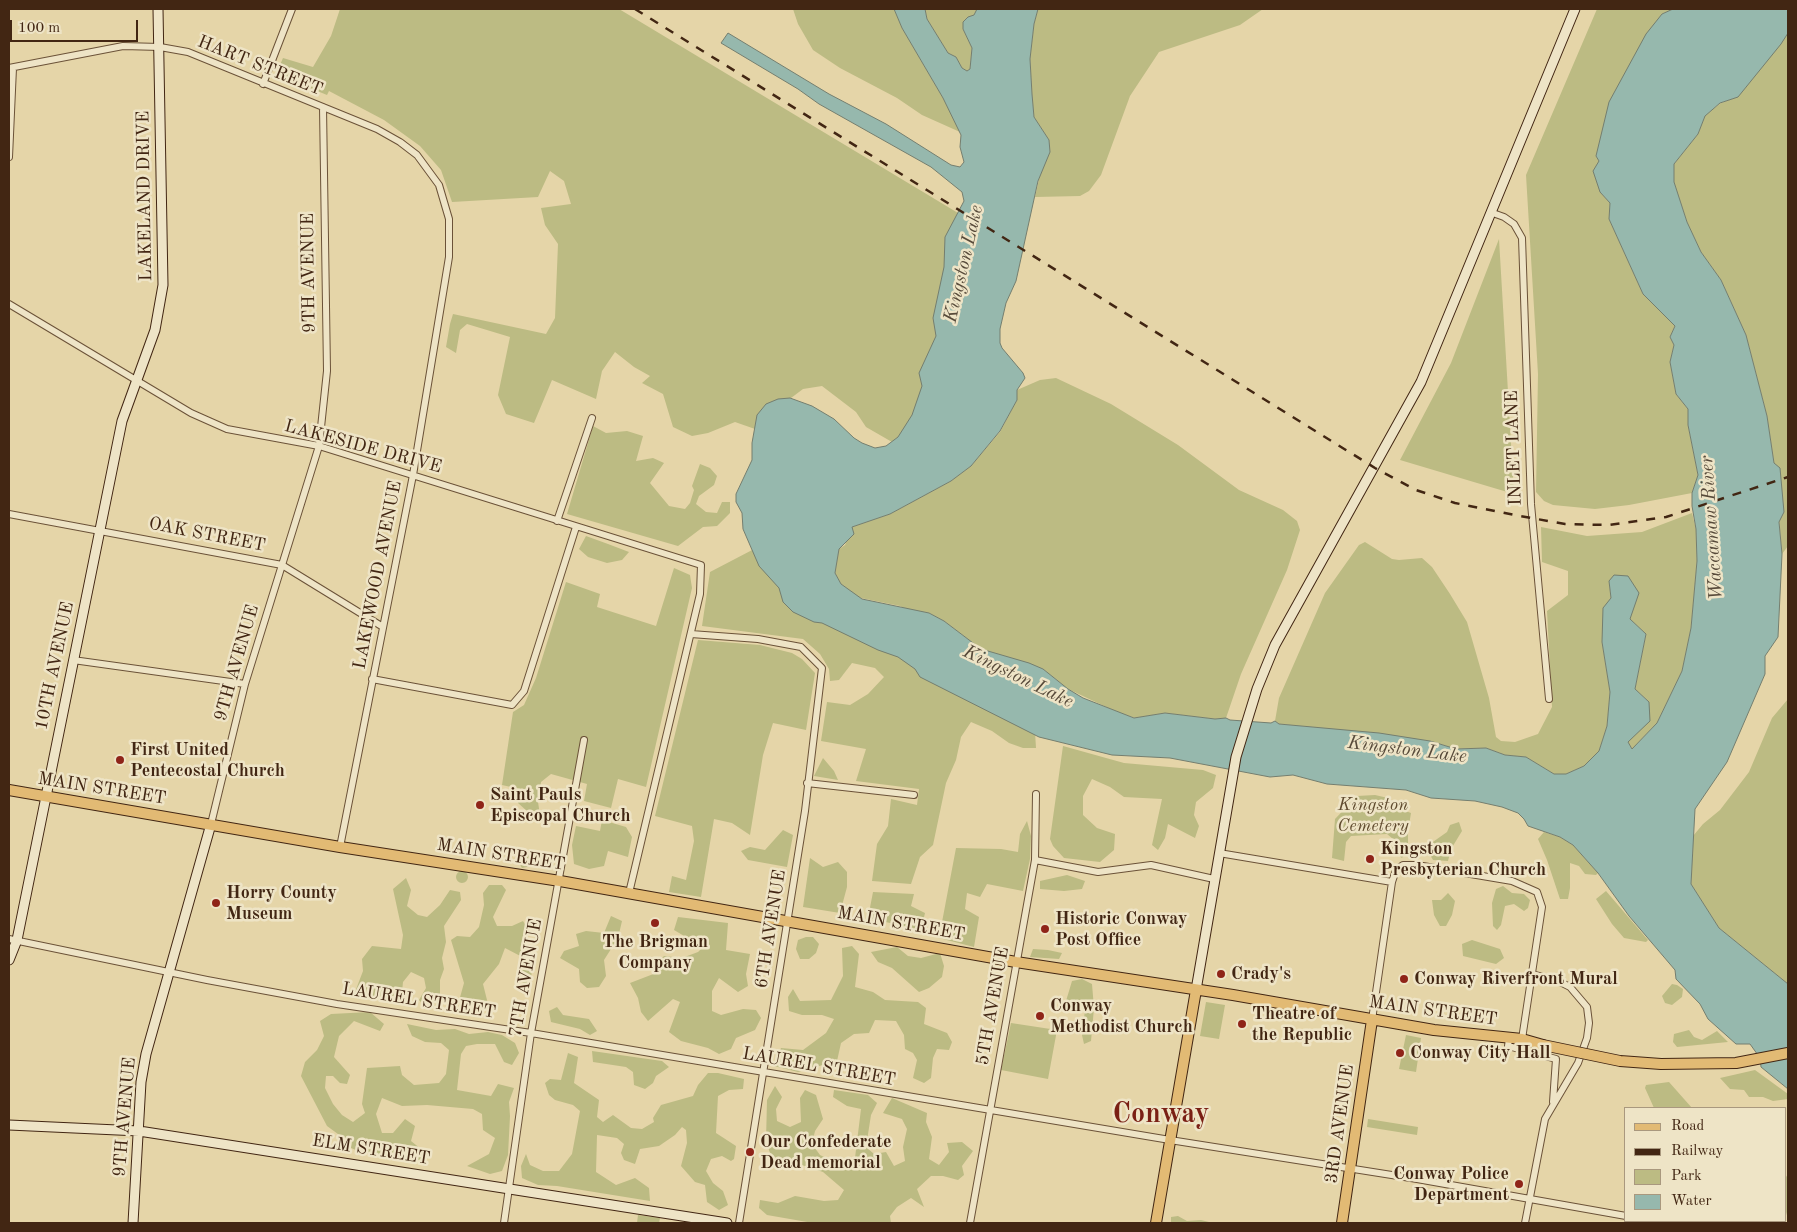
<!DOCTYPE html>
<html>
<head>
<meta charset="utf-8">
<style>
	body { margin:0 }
	#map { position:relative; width:1797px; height:1232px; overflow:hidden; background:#e5d5a8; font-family:"Old Standard TT",serif }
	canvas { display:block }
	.frame { position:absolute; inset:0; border:10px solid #422613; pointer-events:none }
	.legend { position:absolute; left:1624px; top:1107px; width:162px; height:115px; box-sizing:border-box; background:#eee4c6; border:1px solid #a9987e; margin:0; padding:6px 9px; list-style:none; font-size:15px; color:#422613 }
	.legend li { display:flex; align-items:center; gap:10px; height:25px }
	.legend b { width:25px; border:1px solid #a9987e }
	.scale { position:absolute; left:10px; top:20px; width:128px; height:22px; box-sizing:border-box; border:2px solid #422613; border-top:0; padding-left:6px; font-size:15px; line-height:18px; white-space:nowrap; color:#422613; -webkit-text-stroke:4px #eee4c6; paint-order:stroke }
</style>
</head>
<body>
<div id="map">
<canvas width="1797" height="1232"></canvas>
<div class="frame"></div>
<ul class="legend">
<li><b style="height:6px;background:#e2ba74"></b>Road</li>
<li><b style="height:6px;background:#422613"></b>Railway</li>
<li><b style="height:14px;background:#bcbb83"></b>Park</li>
<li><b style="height:14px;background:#96b8ad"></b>Water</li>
</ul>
<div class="scale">100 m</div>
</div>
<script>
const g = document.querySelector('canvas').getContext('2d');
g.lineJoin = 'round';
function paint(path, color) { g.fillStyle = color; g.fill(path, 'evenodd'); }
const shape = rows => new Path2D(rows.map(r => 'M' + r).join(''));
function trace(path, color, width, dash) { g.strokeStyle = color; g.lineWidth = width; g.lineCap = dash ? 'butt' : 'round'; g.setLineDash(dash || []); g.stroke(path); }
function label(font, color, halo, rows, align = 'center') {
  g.font = font + ' "Old Standard TT",serif'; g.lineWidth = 5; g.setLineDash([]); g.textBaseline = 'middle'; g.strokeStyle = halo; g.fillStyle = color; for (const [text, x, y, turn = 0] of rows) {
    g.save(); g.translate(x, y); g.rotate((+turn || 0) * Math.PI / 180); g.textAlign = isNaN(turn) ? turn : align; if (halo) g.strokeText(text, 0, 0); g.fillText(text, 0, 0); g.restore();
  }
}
paint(shape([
	[340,9,619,9,963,216,953,274,912,426,892,442,866,427,856,412,822,386,803,389,779,407,755,429,735,422,708,433,692,436,673,427,663,394,642,383,650,376,634,367,615,352,602,371,596,399,552,380,534,423,506,414,498,395,510,337,467,324,460,330,456,353,446,347,450,324,453,314,546,334,555,318,558,244,545,225,541,208,571,204,564,181,550,171,538,197,452,202,441,170,420,146,384,120,329,91,327,95,276,74,283,58,313,67,331,36],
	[793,9,894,9,902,28,943,98,960,132,922,115,897,98,840,68,813,50,798,24],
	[925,9,978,10,963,29,972,48,970,69,967,71,962,68,956,57,948,53,927,19],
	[1038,9,1263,9,1240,25,1159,52,1130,96,1101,175,1089,191,1080,196,1035,197,1042,166,1050,152,1049,140,1034,117,1032,94,1030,59,1034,24],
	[1597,9,1673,9,1662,14,1596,156,1599,161,1600,192,1610,203,1609,219,1643,294,1675,326,1670,337,1674,345,1670,362,1676,394,1688,409,1688,425,1698,475,1692,493,1629,505,1595,509,1553,505,1544,501,1536,492,1538,374,1526,175],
	[1788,33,1788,546,1782,554,1774,463,1767,416,1746,335,1721,280,1701,252,1687,222,1674,183,1674,164,1698,134,1704,116,1721,103,1738,96],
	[1499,239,1514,494,1400,460,1451,363],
	[1056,378,1111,404,1178,445,1239,490,1283,510,1297,521,1300,530,1287,570,1241,674,1226,718,1215,719,1165,713,1135,718,1119,713,1068,689,1043,669,981,649,944,621,929,613,909,611,900,606,856,597,841,584,835,573,839,549,845,545,852,527,890,514,951,481,971,466,1000,432,1017,400,1017,390,1040,380],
	[593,426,606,433,627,431,643,436,636,461,653,458,664,463,650,483,669,506,685,509,690,503,694,490,692,486,700,464,710,468,717,476,714,485,699,496,696,504,706,512,717,513,722,502,730,502,730,513,717,526,703,527,678,546,567,514],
	[1692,513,1696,529,1697,561,1691,628,1682,671,1657,723,1632,749,1628,742,1649,702,1635,689,1646,634,1630,619,1609,581,1611,598,1602,642,1610,692,1607,726,1599,751,1584,766,1566,774,1554,774,1526,757,1505,755,1486,748,1456,749,1430,741,1279,724,1275,721,1279,698,1325,593,1359,545,1365,542,1392,559,1399,560,1422,558,1432,567,1450,594,1467,622,1489,698,1496,737,1501,741,1515,742,1538,734,1552,707,1547,611,1568,595,1568,571,1542,562,1541,527,1587,536,1642,532],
	[586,536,608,544,629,552,622,560,607,563,588,557,579,549],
	[756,548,1035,732,1036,748,1023,748,1009,743,992,731,971,722,961,737,956,760,946,783,933,845,920,857,911,884,872,881,877,844,888,826,891,799,917,805,919,789,856,781,866,749,821,741,827,702,850,705,868,694,884,677,875,668,852,663,839,680,830,681,829,669,820,654,803,639,702,626,710,572],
	[674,568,690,575,692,588,646,787,618,779,611,808,584,801,587,784,551,774,541,782,538,802,540,815,528,812,518,803,520,789,502,785,513,712,524,705,536,678,566,582,600,594,597,607,656,626],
	[698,640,760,645,792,653,802,659,815,673,806,730,773,723,763,755,750,835,732,823,714,819,701,897,669,892,672,876,686,880,694,841,692,826,655,816],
	[1788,699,1788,984,1719,928,1691,884,1693,836,1703,824,1720,810,1749,772,1772,718],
	[1063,746,1124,763,1203,770,1216,775,1213,788,1196,802,1194,815,1199,826,1195,838,1168,824,1165,838,1158,850,1152,845,1162,799,1124,797,1110,787,1092,779,1083,796,1083,815,1097,828,1115,834,1114,850,1100,862,1064,858,1053,846,1050,839],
	[823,758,834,771,838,780,814,776],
	[1375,795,1388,798,1392,806,1411,813,1408,831,1408,848,1402,858,1392,849,1393,839,1387,834,1351,836,1346,842,1344,861,1332,858,1335,819,1357,796],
	[602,820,626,827,632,837,628,857,608,851,604,866,589,869,574,864,572,845,576,826,600,831],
	[1027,821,1031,836,1030,859,1023,891,987,884,980,897,967,893,965,909,979,917,974,947,939,938,956,848,1001,849,1018,852,1020,834],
	[1459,822,1462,831,1451,849,1448,861,1433,860,1429,853,1430,844,1447,832,1450,825],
	[783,830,793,835,787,867,748,860,741,851,750,847,765,850],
	[1544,832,1560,837,1573,845,1598,873,1596,875,1585,874,1579,866,1570,863,1570,888,1568,899,1560,899,1547,860,1538,839],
	[531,849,537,856,532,866,522,868,518,862,523,851],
	[810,858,823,867,838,862,847,872,847,887,840,913,803,907],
	'456 877a6 6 0 1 1 12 0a6 6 0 1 1-12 0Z',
	[1067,875,1085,881,1082,889,1064,891,1040,889,1040,881],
	[406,878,411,890,407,906,418,915,427,917,440,905,450,890,460,892,461,900,444,926,446,942,442,958,444,969,440,980,440,995,435,1003,425,1006,419,1000,426,988,424,978,411,972,403,982,402,992,396,996,367,997,355,992,363,971,362,959,372,946,401,949,403,935,393,889],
	[489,885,502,885,506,890,493,917,497,926,512,926,523,921,527,928,525,937,526,946,533,955,528,960,505,948,499,964,483,984,488,1004,477,1010,465,1009,459,1001,464,983,451,940,457,936,470,937,479,927,484,905,483,893],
	[1503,886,1512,893,1524,894,1530,900,1528,908,1524,911,1514,904,1505,906,1501,925,1497,930,1493,926,1492,903,1496,889],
	[1606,891,1648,940,1646,942,1624,938,1612,924,1596,899],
	[873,892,914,894,911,906,925,913,921,930,868,918],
	[1448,893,1455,901,1452,915,1446,926,1440,926,1434,915,1432,900,1441,900],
	[611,916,622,921,618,938,604,960,606,976,599,987,587,988,580,982,579,969,560,958,564,951,579,946,576,934,586,931,604,933],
	[678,917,728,923,726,950,750,954,746,974,748,986,738,992,719,978,712,991,712,1011,721,1015,743,1009,756,1010,761,1018,755,1030,736,1038,731,1049,719,1054,708,1048,681,1041,669,1032,680,1002,673,999,648,1021,641,1012,638,998,630,983,656,973,656,964,664,956,682,958,698,952,703,947,674,930],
	[806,937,813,937,819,944,816,953,809,959,800,959,796,949,798,940],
	[1472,940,1500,949,1504,958,1496,964,1463,956,1462,944],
	[852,946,859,954,855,987,873,992,885,1000,918,1002,926,1008,924,1024,947,1033,952,1042,949,1050,937,1049,933,1058,931,1078,924,1083,913,1078,917,1060,913,1053,905,1049,904,1035,896,1021,875,1020,869,1033,854,1034,841,1043,837,1061,798,1072,774,1066,781,1048,803,1050,826,1033,834,1019,822,1015,802,1015,789,1011,788,997,793,989,800,1001,831,1000,843,976,842,948],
	[897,947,908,956,921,958,940,953,944,966,942,977,929,988,919,992,892,968,878,962,871,952],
	[1033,949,1048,950,1062,953,1059,959,1030,957],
	[531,968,532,981,524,987,519,971],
	[1082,979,1092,984,1094,1008,1091,1041,1084,1044,1082,1035,1085,1010,1066,1001,1072,981],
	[1672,984,1677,985,1683,989,1682,997,1672,1005,1665,1003,1662,996],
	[1206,1002,1225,1005,1219,1039,1200,1036],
	[557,1007,563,1015,589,1019,597,1031,590,1035,580,1029,551,1022,549,1011],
	[370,1012,384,1024,380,1031,354,1021,339,1036,334,1057,350,1075,347,1084,340,1083,333,1076,326,1076,325,1088,333,1104,342,1115,353,1122,365,1113,362,1104,367,1068,400,1066,402,1075,414,1085,439,1083,446,1074,449,1050,441,1043,425,1042,412,1036,407,1024,436,1030,455,1029,469,1034,488,1032,502,1035,515,1043,519,1053,512,1065,504,1062,495,1044,477,1044,466,1046,461,1054,457,1090,491,1096,498,1084,514,1088,509,1102,510,1116,508,1155,502,1171,490,1174,467,1166,489,1154,495,1138,483,1130,482,1114,473,1109,427,1105,402,1106,382,1098,376,1114,382,1133,393,1133,405,1119,415,1126,411,1141,426,1153,419,1161,399,1154,388,1158,361,1152,346,1146,342,1137,327,1126,301,1076,305,1062,317,1050,324,1036,320,1021,331,1014],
	[1011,1023,1057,1030,1048,1079,1001,1070],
	[1689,1030,1694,1037,1702,1040,1717,1031,1728,1042,1677,1047,1673,1042,1674,1034],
	[1406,1035,1421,1038,1416,1072,1399,1069],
	[592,1051,662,1061,669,1067,656,1076,653,1083,645,1089,634,1085,633,1072,626,1067,593,1062],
	[568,1053,578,1057,574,1083,599,1100,597,1117,603,1122,613,1115,631,1128,642,1129,654,1122,653,1118,661,1105,693,1096,698,1085,708,1073,718,1073,744,1079,743,1089,729,1090,718,1096,716,1133,736,1146,734,1159,731,1161,722,1156,711,1159,706,1171,713,1183,723,1191,728,1205,719,1210,707,1202,705,1185,695,1182,681,1166,687,1143,686,1130,682,1127,675,1135,659,1146,640,1149,635,1164,624,1160,621,1153,624,1144,617,1138,597,1135,596,1172,616,1185,635,1178,649,1188,650,1201,557,1186,538,1185,522,1178,521,1166,526,1154,530,1165,543,1171,559,1171,572,1154,580,1111,573,1105,555,1100,549,1095,545,1083,550,1079,561,1080],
	[1755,1070,1788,1094,1788,1099,1773,1101,1763,1097,1749,1097,1744,1090,1730,1089,1720,1078],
	[1669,1082,1692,1108,1654,1108,1645,1088,1646,1085],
	[775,1086,782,1097,776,1109,777,1121,790,1127,801,1122,800,1098,805,1090,816,1095,823,1119,815,1131,812,1144,820,1155,838,1164,854,1166,861,1109,847,1106,833,1097,834,1090,868,1095,877,1103,871,1115,866,1147,874,1154,886,1152,894,1166,905,1161,903,1147,907,1129,902,1119,883,1113,892,1098,927,1113,926,1122,932,1137,929,1159,939,1165,949,1152,947,1143,962,1142,973,1151,962,1166,964,1175,958,1180,943,1176,931,1176,917,1189,924,1207,911,1198,897,1207,890,1216,891,1223,813,1223,767,1215,759,1208,760,1200,778,1203,795,1196,824,1201,838,1200,844,1190,823,1172,802,1165,782,1164,770,1153,766,1141,767,1100],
	[1368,1119,1418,1127,1417,1135,1367,1127],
	[1788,1174,1788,1219,1786,1212,1786,1177],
	[638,1215,660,1218,659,1223,637,1223],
	[1178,1216,1187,1221,1201,1220,1213,1223,1171,1223,1171,1217]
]), '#bcbb83');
const water = shape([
	[894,9,925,9,927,19,948,53,956,57,962,68,967,71,970,69,972,48,963,29,963,22,968,17,974,15,977,9,1038,9,1034,24,1030,59,1032,94,1034,117,1049,140,1050,152,1038,181,1016,281,1006,303,1000,329,1000,343,1002,348,1023,373,1025,378,1017,390,1017,400,1000,431,971,466,951,481,890,514,852,527,854,534,839,549,835,573,841,584,862,599,929,613,944,621,981,649,1029,663,1043,669,1068,689,1083,698,1134,718,1165,713,1215,719,1226,718,1230,720,1271,723,1275,721,1279,724,1379,733,1430,741,1456,749,1486,748,1505,755,1526,757,1554,774,1566,774,1584,766,1599,751,1607,726,1610,692,1602,642,1603,608,1611,598,1609,581,1614,575,1628,576,1639,593,1630,619,1646,634,1635,689,1649,702,1650,721,1628,742,1632,749,1657,723,1682,671,1691,628,1697,561,1696,529,1692,506,1692,493,1698,475,1688,425,1688,409,1676,394,1670,362,1674,345,1670,337,1675,326,1643,294,1609,219,1610,203,1600,192,1593,171,1599,161,1596,156,1609,102,1646,34,1662,14,1673,9,1788,9,1788,33,1781,44,1738,97,1720,103,1705,116,1698,134,1674,164,1674,182,1687,222,1701,252,1721,280,1746,335,1767,416,1774,463,1780,468,1784,512,1779,522,1782,554,1778,637,1765,656,1765,674,1727,762,1695,809,1691,884,1719,928,1788,984,1788,1089,1761,1067,1760,1058,1750,1044,1736,1044,1708,1019,1700,1004,1676,979,1675,970,1629,916,1598,873,1573,845,1560,837,1528,826,1524,819,1518,813,1502,807,1475,801,1431,798,1406,790,1327,784,1293,775,1270,777,1170,758,1112,755,1039,737,920,677,915,669,898,657,878,650,822,623,814,622,793,612,783,602,779,588,759,566,743,529,742,513,736,502,736,494,752,460,752,443,757,415,766,404,778,399,790,398,812,406,834,419,854,438,862,443,875,448,886,446,898,437,912,415,922,386,919,373,936,336,933,318,944,267,945,237,964,201,962,192,931,167,819,104,798,89,721,43,728,33,829,94,886,124,951,165,960,167,964,162,960,147,961,135,943,98,902,28,894,9]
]);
paint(water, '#96b8ad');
trace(water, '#747e6f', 1);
const street = shape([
	[9,68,123,46,160,47,188,52,377,129,400,142,417,155,439,185,449,219,449,257,413,475,340,847],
	[263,84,292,9],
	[9,157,13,68],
	[1490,212,1504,217,1514,224,1522,238,1531,504,1549,699],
	[9,304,191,413,227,429,319,446,701,565,700,594,629,893],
	[9,514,282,565,383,627],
	[557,521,592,418],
	[691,634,758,639,801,647,822,668,805,811,739,1223],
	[73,660,245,684],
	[372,679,512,705,524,691,576,527],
	[807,783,914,795],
	[211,824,245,684,319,446,327,371,323,107],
	[1219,853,1392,882],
	[1035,860,1098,872,1151,865,1214,879],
	[9,939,207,980,337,1004,531,1033,1170,1140,1417,1179,1626,1216],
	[1372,1020,1392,882,1396,870,1403,865,1417,865,1512,881,1537,892,1542,907,1522,1039],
	[1509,1038,1508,1046,1556,1059,1553,1102],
	[1654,1221,1668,1223],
	[504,1223,531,1033,584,740],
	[970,1223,1035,860,1036,794],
	[1525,1223,1545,1119,1578,1063,1587,1038,1589,1023,1587,1007,1570,987,1558,981,1532,974]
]);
const secondary = shape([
	[9,960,17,940,122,421,155,330,163,285,158,9],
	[1196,990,1236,757,1257,689,1275,645,1421,382,1575,9],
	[9,1125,139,1131,727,1223],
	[133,1223,141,1082,146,1054,211,824]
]);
const primary = shape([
	[9,790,340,847,560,881,1016,962,1233,995,1434,1030,1522,1039,1543,1045],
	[1156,1223,1196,990],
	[1342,1223,1372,1020]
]);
trace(street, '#6b5238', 8);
trace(secondary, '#422613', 11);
trace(primary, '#422613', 12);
trace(street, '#eee4c6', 6);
trace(secondary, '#eee4c6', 9);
trace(primary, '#e2ba74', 10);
trace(shape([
	[635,9,1375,468,1416,490,1455,503,1520,516,1565,524,1608,525,1666,517,1788,477]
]), '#422613', 2.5, [9, 9]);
const primaryBridge = shape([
	[1543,1045,1620,1061,1661,1064,1736,1063,1788,1053]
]);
trace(primaryBridge, '#422613', 12, []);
trace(primaryBridge, '#e2ba74', 10);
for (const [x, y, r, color] of [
	[120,760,5,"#8f2418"],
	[480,805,5,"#8f2418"],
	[1370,859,5,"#8f2418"],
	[216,903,5,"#8f2418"],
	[655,923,5,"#8f2418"],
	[1045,929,5,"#8f2418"],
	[1221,974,5,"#8f2418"],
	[1404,979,5,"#8f2418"],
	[1040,1016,5,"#8f2418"],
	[1242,1024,5,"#8f2418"],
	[1400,1053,5,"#8f2418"],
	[750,1152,5,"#8f2418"],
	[1519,1184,5,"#8f2418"]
]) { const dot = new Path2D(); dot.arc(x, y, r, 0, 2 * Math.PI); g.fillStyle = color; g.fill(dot); trace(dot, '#eee4c6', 2); }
label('18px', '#422613', '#eee4c6', [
	["HART STREET",260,66,22],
	["LAKELAND DRIVE",145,196,-91],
	["9TH AVENUE",309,273,-91],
	["LAKESIDE DRIVE",363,447,15],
	["INLET LANE",1514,448,-92],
	["OAK STREET",207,535,11],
	["LAKEWOOD AVENUE",378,575,-79],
	["9TH AVENUE",237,663,-74],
	["10TH AVENUE",55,666,-78],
	["MAIN STREET",102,789,9],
	["MAIN STREET",501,855,9],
	["MAIN STREET",901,924,10],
	["6TH AVENUE",771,929,-81],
	["7TH AVENUE",526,978,-80],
	["LAUREL STREET",419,1001,9],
	["5TH AVENUE",993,1006,-80],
	["MAIN STREET",1433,1011,8],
	["LAUREL STREET",819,1067,10],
	["9TH AVENUE",125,1117,-85],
	["3RD AVENUE",1340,1124,-82],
	["ELM STREET",371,1150,9]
]);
label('bold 18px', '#422613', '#eee4c6', [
	["First United",130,750],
	["Pentecostal Church",130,771],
	["Saint Pauls",490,795],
	["Episcopal Church",490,816],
	["Kingston",1380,849],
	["Presbyterian Church",1380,870],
	["Horry County",226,893],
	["Museum",226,914],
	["Historic Conway",1055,919],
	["Post Office",1055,940],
	["The Brigman",655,942,"center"],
	["Company",655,963,"center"],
	["Crady's",1231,974],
	["Conway Riverfront Mural",1414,979],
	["Conway",1050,1006],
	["Methodist Church",1050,1027],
	["Theatre of",1252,1014],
	["the Republic",1252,1035],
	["Conway City Hall",1410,1053],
	["Our Confederate",760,1142],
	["Dead memorial",760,1163],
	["Conway Police",1509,1174,"right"],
	["Department",1509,1195,"right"]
], 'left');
label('italic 18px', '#604b2f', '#eee4c6', [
	["Kingston",1373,805],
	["Cemetery",1373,826]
]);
label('italic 19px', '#574a3a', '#eee4c6', [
	["Kingston Lake",964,264,-77],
	["Waccamaw River",1712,528,-94],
	["Kingston Lake",1018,677,26],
	["Kingston Lake",1407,750,7]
]);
label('bold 28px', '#7a1f14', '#eee4c6', [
	["Conway",1161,1115]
]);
</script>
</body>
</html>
